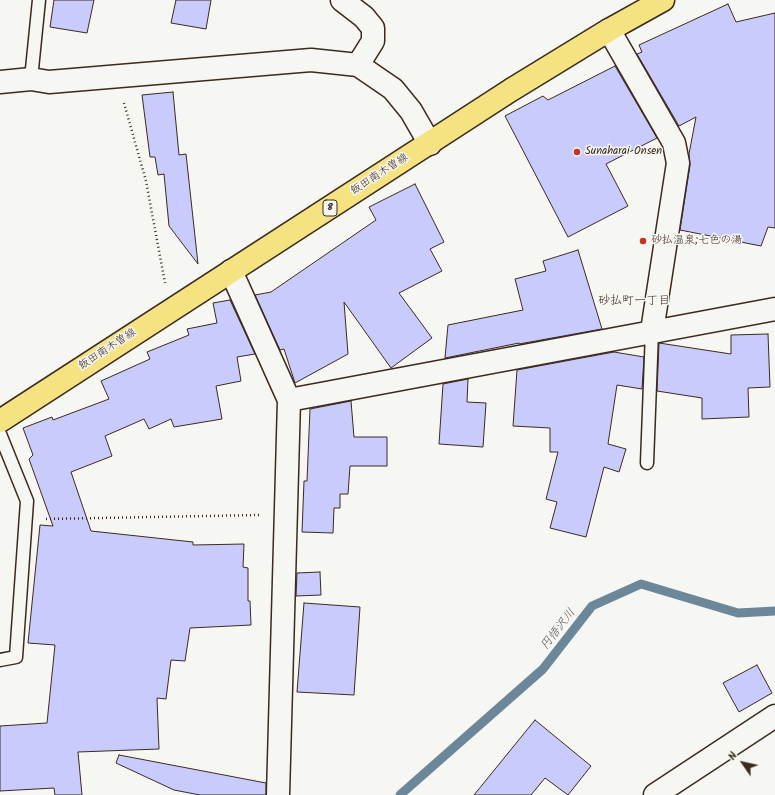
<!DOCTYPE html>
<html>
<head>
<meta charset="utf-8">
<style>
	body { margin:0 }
	#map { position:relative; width:775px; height:795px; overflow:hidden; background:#f6f6f2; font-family:Kalam,sans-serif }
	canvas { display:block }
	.north { position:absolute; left:723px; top:743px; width:40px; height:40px; -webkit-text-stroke:3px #f6f6f2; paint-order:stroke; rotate:304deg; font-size:11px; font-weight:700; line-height:16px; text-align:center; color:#3b2a1e }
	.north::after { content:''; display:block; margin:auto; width:14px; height:18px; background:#3b2a1e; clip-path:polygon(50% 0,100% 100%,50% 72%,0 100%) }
</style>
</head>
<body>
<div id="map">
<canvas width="775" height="795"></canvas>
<div class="north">N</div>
</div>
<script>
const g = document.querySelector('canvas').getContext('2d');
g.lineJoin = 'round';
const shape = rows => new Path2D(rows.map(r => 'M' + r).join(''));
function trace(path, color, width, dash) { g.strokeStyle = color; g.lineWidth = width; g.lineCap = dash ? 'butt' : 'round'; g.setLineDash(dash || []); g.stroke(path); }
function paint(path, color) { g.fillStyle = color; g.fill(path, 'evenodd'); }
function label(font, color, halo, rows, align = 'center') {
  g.font = font + ' Kalam,"Klee One",sans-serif'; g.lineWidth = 3; g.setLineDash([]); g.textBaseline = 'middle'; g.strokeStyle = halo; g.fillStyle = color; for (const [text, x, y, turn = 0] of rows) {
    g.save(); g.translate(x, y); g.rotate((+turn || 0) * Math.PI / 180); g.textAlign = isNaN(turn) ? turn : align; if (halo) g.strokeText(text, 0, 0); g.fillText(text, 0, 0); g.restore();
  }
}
trace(shape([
	[400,795,543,669,592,606,641,584,738,613,775,611]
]), '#6c8799', 9);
const building = shape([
	[54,0,94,0,87,33,50,27,54,0],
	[176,0,211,0,206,29,171,23,176,0],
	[728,4,736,22,775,13,775,228,768,227,761,246,680,230,690,165,689,154,696,117,679,126,637,54,642,52,639,45,728,4],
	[615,66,657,138,606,164,628,206,568,237,505,116,543,96,548,100,615,66],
	[173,92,179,155,186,154,198,264,169,226,164,174,158,175,155,157,150,157,142,95,173,92],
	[415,184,444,242,430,249,442,271,399,293,432,338,391,368,344,302,348,354,295,383,284,349,280,350,255,295,271,292,376,220,369,207,415,184],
	[578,250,602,329,519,344,519,343,445,358,448,325,523,310,515,279,546,271,543,261,578,250],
	[230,300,255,354,237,357,241,381,216,386,222,419,174,427,171,419,149,429,144,419,105,436,112,456,71,472,91,531,193,542,193,545,244,544,243,567,248,568,248,601,250,601,251,625,190,628,185,661,171,660,166,699,157,698,159,749,78,752,82,795,55,795,54,788,0,791,0,726,47,723,55,645,28,643,40,525,53,526,29,459,33,455,23,428,52,417,53,420,109,399,101,381,150,359,147,352,189,335,187,329,217,323,213,303,230,300],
	[768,334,770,387,748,388,749,417,702,419,702,398,657,391,659,343,731,354,731,335,768,334],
	[614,352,644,357,642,389,617,385,608,444,626,449,619,472,604,467,586,537,550,528,557,502,546,499,558,452,550,452,550,428,513,426,517,370,614,352],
	[468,379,467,402,486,403,483,447,439,444,443,384,468,379],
	[351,401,354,437,387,437,387,466,350,466,348,494,340,494,340,508,334,508,333,533,302,532,304,481,307,481,310,409,351,401],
	[320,572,321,595,296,596,297,573,320,572],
	[304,603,360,607,354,695,297,692,304,603],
	[757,665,772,693,739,712,723,683,757,665],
	[535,720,591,766,568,795,545,778,531,795,474,795,535,720],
	[119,755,266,783,266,795,200,795,174,790,116,763,119,755]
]);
paint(building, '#cacbfd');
trace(building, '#3b2a1e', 1);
const lane = shape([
	[31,79,39,0],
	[0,434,27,501,16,657,0,660],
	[647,463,652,331]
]);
const street = shape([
	[342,0,364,17,373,28,373,41,358,65],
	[609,30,674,143,678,163,652,331],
	[0,82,31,79,49,82,311,60,358,65,393,89,411,111,430,144],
	[231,271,289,400,278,795],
	[289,400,775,309],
	[655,795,775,716]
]);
const primary = shape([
	[0,421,511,90,609,30,663,0]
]);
trace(lane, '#3b2a1e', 15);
trace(street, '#3b2a1e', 25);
trace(primary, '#3b2a1e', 25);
trace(shape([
	[124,103,146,181,165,283],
	[46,519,259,515]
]), '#3b2a1e', 2.5, [1, 3]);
trace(lane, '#f6f6f2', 12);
trace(street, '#f6f6f2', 22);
trace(primary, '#f5e382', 22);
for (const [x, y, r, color] of [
	[577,152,4,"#c8321e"],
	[643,241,4,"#c8321e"]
]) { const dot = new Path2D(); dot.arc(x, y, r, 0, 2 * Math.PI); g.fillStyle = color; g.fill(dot); trace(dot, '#f6f6f2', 1.5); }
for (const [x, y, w] of [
	[330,208,14]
]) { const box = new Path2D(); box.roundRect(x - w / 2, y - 8, w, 16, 3); g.fillStyle = '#f6f6f2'; g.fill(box); trace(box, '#3b2a1e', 1); }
label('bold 10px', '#3b2a1e', null, [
	["8",330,208]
]);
label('11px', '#3b2a1e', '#f6f6f2', [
	["Sunaharai Onsen",585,152],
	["砂払温泉;七色の湯",651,241]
], 'left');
label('11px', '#3b2a1e', '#f6f6f2', [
	["飯田南木曽線",380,175,-33],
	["飯田南木曽線",108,350,-33]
]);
label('12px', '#3b2a1e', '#f6f6f2', [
	["砂払町一丁目",634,302]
]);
label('italic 12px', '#53585c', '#f6f6f2', [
	["円悟沢川",559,630,-52]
]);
</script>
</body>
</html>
